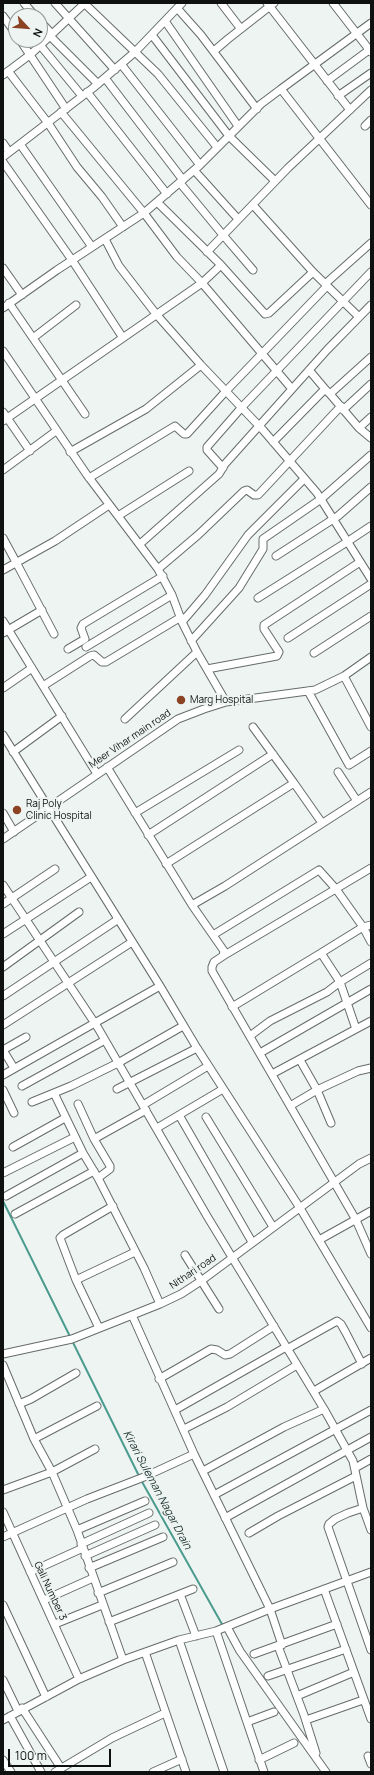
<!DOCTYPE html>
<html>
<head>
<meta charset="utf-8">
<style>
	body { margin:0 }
	#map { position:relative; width:374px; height:1775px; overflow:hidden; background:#edf4f2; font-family:Manrope,sans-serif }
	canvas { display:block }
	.frame { position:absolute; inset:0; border:4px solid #0e1110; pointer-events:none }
	.north { position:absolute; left:8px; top:8px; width:40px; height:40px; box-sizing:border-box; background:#edf4f2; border:1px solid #949998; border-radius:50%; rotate:116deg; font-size:11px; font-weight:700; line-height:16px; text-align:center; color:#0e1110 }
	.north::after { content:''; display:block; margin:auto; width:14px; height:18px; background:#8b4324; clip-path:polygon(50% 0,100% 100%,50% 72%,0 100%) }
	.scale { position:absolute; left:8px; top:1749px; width:103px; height:18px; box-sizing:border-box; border:2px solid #0e1110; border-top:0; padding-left:5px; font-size:12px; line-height:14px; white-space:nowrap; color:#0e1110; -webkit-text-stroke:3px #edf4f2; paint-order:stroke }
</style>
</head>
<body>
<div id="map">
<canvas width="374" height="1775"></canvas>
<div class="frame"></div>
<div class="north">N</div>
<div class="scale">100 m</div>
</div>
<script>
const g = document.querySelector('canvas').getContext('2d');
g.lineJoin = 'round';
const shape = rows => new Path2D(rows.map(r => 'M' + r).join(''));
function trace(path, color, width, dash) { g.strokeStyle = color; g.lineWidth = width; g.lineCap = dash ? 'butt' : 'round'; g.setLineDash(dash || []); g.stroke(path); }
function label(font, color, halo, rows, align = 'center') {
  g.font = font + ' Manrope,sans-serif'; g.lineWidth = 4; g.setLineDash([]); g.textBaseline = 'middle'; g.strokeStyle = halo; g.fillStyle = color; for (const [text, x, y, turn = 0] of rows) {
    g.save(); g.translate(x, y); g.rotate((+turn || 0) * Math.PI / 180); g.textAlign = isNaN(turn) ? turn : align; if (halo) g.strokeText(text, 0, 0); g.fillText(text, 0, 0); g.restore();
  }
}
trace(shape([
	[3,1201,139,1476],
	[141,1480,223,1626]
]), '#4b9c8f', 2);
const minor = shape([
	[24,3,35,16],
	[55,3,115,70],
	[84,3,158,74,217,147],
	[221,3,241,29],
	[267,3,350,110],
	[333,3,371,52],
	[177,8,201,35,257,109],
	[3,16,16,34],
	[40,21,52,34],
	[165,21,238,126],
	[152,35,229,136,275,181],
	[50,36,98,84],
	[20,40,66,109],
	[40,45,82,96],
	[214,51,228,39,274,3],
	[121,64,200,165],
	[8,71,48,123,77,167,102,197,123,227],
	[3,75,31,54,85,3],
	[105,78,183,180],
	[327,81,369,50],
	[281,89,371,23],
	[87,92,167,194],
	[338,96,371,73],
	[61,112,144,213,177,257,202,283,292,389],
	[365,126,371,120],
	[3,143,9,152],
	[20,144,92,247],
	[3,157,93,88,135,52,182,3],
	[3,162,72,260,123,338],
	[194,170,238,219],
	[180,183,223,235,253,270],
	[157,202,221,265,265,314,269,313,313,272],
	[253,205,313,272,359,317],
	[105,239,119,266,156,314,201,365,263,430,317,493,371,579],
	[207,252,288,168,371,90],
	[3,268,22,295],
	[325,284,371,243],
	[9,303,85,414],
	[3,308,57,270,144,213,200,165,261,104,281,89,371,205],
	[33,338,76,305],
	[3,351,87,475,158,569,172,595,182,622,197,652,226,702],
	[309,370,325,389],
	[330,394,359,428,371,438],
	[343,410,371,384],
	[3,412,30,451],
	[3,421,202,283,221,265],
	[359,428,371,417],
	[273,442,325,389,330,394,371,357],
	[70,452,146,409,201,365],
	[223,468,207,450,207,447,242,407,371,272],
	[3,470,56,431],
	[89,478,175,426,184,434,187,434,226,391,327,286],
	[118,516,189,471],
	[3,538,16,562],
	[140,544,219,474,225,464,327,350,371,305],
	[276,556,338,516,371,487],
	[16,562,54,634],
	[158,569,198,535,244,491,247,490,254,495,258,495,341,406],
	[3,570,55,541,109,505],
	[258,598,347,542,371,526],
	[3,621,97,774],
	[182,622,205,595,248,535,304,479],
	[3,633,42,610],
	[288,638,371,584],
	[191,641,239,588,263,549,263,539,321,499,371,455],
	[86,647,172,595],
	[68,649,85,639,81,628,83,624,163,576],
	[314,653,371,616],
	[207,669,277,656,279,652,264,629,264,625,360,562],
	[344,676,371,727],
	[43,686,90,656,94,655,102,662,106,662,181,617],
	[3,688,32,668],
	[308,691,349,765,371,751],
	[125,719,197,652],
	[253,727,294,783],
	[3,735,160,986,197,1048,300,1208,371,1328],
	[13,752,62,716],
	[107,767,192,905],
	[338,772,357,801],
	[371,792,225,886,192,905,224,951,223,956,214,962,212,967,212,971,356,1220,371,1254],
	[3,813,14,832],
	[135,813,239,750],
	[148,835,273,754],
	[3,839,178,719,204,709,226,702,315,690,344,676,371,657],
	[166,864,294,783,322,823],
	[3,885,98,1028,207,1216,324,1409,353,1461,363,1508,371,1530],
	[3,904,55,869],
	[3,934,91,877],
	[213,935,319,870,336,889,363,927,371,925],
	[321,953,363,927,371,942],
	[223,956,371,868],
	[3,967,79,912],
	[3,996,117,920],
	[232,1007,321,953,340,982,371,963],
	[3,1025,132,942],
	[250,1036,270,1021,327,992,340,982,356,1029],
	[3,1050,26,1037],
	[3,1050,14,1068],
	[260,1053,371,989],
	[300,1060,317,1090,331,1123],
	[272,1074,371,1021],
	[3,1075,160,986],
	[22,1086,105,1040],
	[117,1089,197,1048],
	[3,1090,14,1113],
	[54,1093,83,1153,98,1178,144,1268,160,1304],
	[32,1102,71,1086,118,1063,183,1026],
	[78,1104,94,1139],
	[143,1105,208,1066],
	[290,1106,317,1090,358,1071,371,1068],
	[179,1115,252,1242],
	[206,1117,273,1227],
	[157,1128,223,1089],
	[13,1147,65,1118],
	[3,1173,75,1137],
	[98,1178,110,1169,110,1166,94,1139,146,1110],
	[6,1196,83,1153],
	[15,1214,94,1171],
	[319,1240,371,1211],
	[185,1255,219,1309],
	[76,1280,135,1252],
	[132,1315,194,1454,270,1609,282,1645],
	[99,1328,76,1280,60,1238,63,1235,113,1206],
	[287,1349,337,1321,341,1324,346,1333,362,1364],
	[3,1354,72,1339,160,1304,181,1294,201,1281,359,1164,371,1158],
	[3,1365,34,1439,52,1472,77,1530,123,1660],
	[159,1379,211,1349,217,1350,225,1355,230,1354,274,1326],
	[314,1391,371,1358],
	[19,1404,31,1399,76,1373],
	[175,1410,286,1347],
	[184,1429,227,1407,297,1365],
	[34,1439,97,1406],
	[355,1468,371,1459],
	[203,1471,284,1427,324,1409],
	[3,1490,52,1472,95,1449],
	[214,1495,371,1410],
	[363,1508,348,1513,335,1519,329,1524,328,1527,371,1650],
	[3,1512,79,1679],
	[225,1518,371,1437],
	[77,1530,145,1501],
	[249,1533,278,1516,356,1476],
	[3,1537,87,1499,144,1477,194,1454],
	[81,1544,149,1513],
	[85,1556,155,1525],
	[89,1568,163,1537],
	[30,1572,83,1548],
	[324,1589,371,1719],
	[98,1593,173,1562],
	[180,1594,196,1636],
	[44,1600,93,1578],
	[3,1605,46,1697],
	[109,1622,193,1589],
	[55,1624,102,1605],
	[227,1627,240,1651,326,1772],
	[216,1631,264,1772],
	[179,1640,224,1772],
	[278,1646,304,1715,316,1753],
	[145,1652,186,1772],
	[254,1654,337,1624],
	[268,1676,346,1649],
	[3,1680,18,1711],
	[297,1696,354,1672],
	[22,1708,61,1768],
	[10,1716,41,1772],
	[3,1720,79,1679,123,1660,179,1640,216,1631,270,1609,371,1572],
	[306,1720,363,1700],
	[247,1722,274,1712],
	[368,1756,371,1764],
	[3,1760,11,1772],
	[259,1760,294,1743],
	[55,1772,112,1738,165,1713],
	[153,1772,182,1759]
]);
trace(minor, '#666c6b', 9);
trace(minor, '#fff', 7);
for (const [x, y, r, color] of [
	[181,700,5,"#8b4324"],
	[17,810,5,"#8b4324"]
]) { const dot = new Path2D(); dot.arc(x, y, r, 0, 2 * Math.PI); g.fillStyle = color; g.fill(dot); trace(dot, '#edf4f2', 1.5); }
label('10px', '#0e1110', '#edf4f2', [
	["Marg Hospital",190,700],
	["Raj Poly",26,804],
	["Clinic Hospital",26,816]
], 'left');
label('10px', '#0e1110', '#edf4f2', [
	["Meer Vihar main road",130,739,-34],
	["Nithari road",193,1272,-34],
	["Gali Number 3",50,1591,65]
]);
label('italic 11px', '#1b302c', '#edf4f2', [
	["Kirari Suleman Nagar Drain",157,1490,62]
]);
</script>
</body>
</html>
